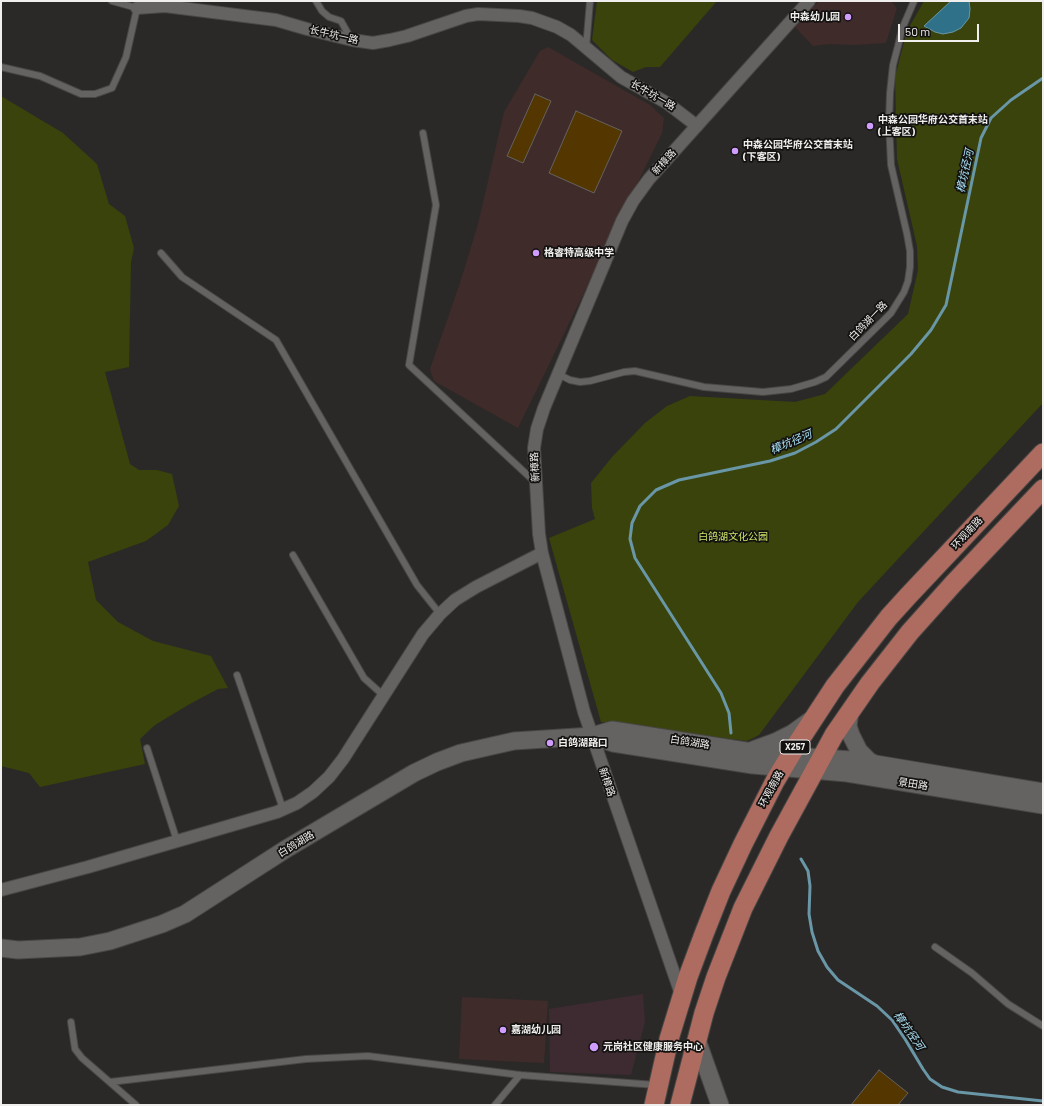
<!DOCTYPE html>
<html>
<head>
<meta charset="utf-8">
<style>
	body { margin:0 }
	#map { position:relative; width:1044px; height:1106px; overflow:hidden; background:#2b2927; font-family:Barlow,sans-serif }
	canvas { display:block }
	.frame { position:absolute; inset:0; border:2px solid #f0efee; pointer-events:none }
	.scale { position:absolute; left:898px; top:24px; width:81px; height:18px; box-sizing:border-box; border:2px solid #f0efee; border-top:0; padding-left:5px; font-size:12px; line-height:14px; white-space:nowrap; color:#f0efee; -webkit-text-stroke:3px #131211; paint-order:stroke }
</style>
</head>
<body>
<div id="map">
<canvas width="1044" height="1106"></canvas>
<div class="frame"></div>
<div class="scale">50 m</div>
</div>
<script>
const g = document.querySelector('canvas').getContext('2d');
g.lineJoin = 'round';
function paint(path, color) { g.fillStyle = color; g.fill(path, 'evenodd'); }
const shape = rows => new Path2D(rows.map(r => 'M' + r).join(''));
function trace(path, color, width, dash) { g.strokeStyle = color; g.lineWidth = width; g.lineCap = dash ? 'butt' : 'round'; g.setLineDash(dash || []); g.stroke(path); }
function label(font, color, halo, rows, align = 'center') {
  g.font = font + ' Barlow,"Noto Sans SC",sans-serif'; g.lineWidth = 3.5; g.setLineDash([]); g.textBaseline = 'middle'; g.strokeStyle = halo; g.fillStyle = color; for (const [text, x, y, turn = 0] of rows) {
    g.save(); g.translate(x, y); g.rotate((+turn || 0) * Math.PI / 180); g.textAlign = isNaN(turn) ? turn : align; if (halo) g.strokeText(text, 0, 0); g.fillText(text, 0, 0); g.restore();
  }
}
paint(shape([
	[819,1,891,1,897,8,886,43,856,45,830,44,813,46,794,26],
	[548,47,650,105,664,118,662,133,518,428,434,381,430,369,460,283,478,224,504,112,540,51],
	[462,997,548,1001,544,1063,459,1059]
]), '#3f2b2a');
paint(shape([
	[643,994,645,1022,631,1075,550,1072,549,1009]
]), '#3e2b32');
paint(shape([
	[597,1,717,1,660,67,646,67,633,72,612,60,592,40],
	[924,1,1043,1,1043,403,858,602,759,735,747,741,601,722,549,538,595,519,592,508,591,483,612,457,645,423,667,406,690,396,795,402,825,394,908,314,918,270,917,246,897,159,895,77,907,31],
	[1,96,63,133,97,164,109,204,125,216,134,248,131,262,129,367,105,372,130,464,139,470,157,470,172,474,179,506,168,525,146,541,88,562,96,600,118,622,153,641,211,656,228,688,218,689,188,705,155,725,140,739,145,764,40,787,29,773,1,766]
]), '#39430b');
const water = shape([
	[951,1,969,1,970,9,969,18,961,28,953,32,943,34,935,32,924,26,951,1]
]);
paint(water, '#2f7188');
trace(water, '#6997a7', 1);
trace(shape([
	[731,733,729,713,721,693,635,558,630,539,632,523,640,506,656,490,679,480,770,461,795,453,816,442,836,429,911,354,931,330,946,305,981,138,991,118,1011,100,1043,78],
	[801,859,808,871,810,886,809,914,812,932,818,951,827,967,838,980,877,1006,892,1020,905,1039,923,1069,930,1079,942,1087,958,1092,1043,1101]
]), '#6997a7', 3);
const building = shape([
	[535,94,551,101,523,163,507,156,535,94],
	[576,111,622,131,594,193,549,173,576,111],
	[879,1070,908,1093,898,1105,851,1105,879,1070]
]);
paint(building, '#533600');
trace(building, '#646260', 1);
const lane = shape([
	[316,1,322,11,329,17,341,21,351,39],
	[586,48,590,1],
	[1,67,40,76,81,94,95,94,112,88,126,57,137,8,112,1],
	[423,133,436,205,409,365,535,482],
	[161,253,182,277,276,340,417,585,440,614],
	[558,374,570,380,580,382,590,381,624,372,635,371,704,387,763,392,791,389,815,382,826,377,891,313,904,292,908,281,910,267,910,251,907,234,891,165,889,122,890,93,893,65,898,46,902,29,914,1],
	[293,555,364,678,384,696],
	[237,675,283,809],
	[147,748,177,841],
	[935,947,972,973,1008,1004,1043,1026],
	[71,1022,75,1049,82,1058,136,1105],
	[110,1082,306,1059,368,1056,520,1075,656,1085],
	[495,1105,520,1075]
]);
const street = shape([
	[137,8,165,6,276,20,307,29,352,40,373,43,390,40,407,36,466,16,478,14,519,16,532,18,557,27,571,35,621,77,667,103,697,126],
	[1,890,88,867,277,812,297,803,313,792,329,777,343,759,423,634,440,614,455,600,476,587,542,553],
	[682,997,584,712,542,553,539,534,534,448,537,429,544,408,622,221,633,201,649,179,809,1]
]);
const secondary = shape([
	[850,711,848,726,851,735,859,751,869,761,875,764],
	[592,736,613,743,753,765,847,773,1043,805],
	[753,750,775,742,793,733,811,720],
	[1,948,18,950,80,947,110,941,162,924,185,914,286,849,414,773,437,762,461,753,514,741,592,736,612,730,765,754,852,760,1043,792],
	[697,1040,720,1105]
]);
const primary = shape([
	[654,1105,669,1039,688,977,704,934,721,891,743,844,775,781,799,741,835,686,889,617,909,595,1043,453],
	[680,1105,704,1013,716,977,743,908,779,836,834,735,870,683,910,632,953,584,1043,489]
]);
trace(lane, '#484745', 8);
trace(street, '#484745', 14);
trace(secondary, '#484745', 19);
trace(primary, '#484745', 21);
trace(lane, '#656361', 6);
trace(street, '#656361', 12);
trace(secondary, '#656361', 17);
trace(primary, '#ae6b60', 19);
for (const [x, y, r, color] of [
	[848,17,4,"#d09dff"],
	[870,126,4,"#d09dff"],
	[735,151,4,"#d09dff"],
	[536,253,4,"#d09dff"],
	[550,743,4,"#d09dff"],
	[503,1030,4,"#d09dff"],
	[594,1047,5,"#d09dff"]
]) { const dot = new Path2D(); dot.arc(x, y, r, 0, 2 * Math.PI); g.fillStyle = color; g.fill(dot); trace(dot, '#131211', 1.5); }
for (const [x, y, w] of [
	[795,747,30]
]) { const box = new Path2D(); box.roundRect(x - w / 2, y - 7, w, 14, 3); g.fillStyle = '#131211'; g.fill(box); trace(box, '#f0efee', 1); }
label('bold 9px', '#f0efee', null, [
	["X257",795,747]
]);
label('bold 10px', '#f0efee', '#131211', [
	["中森幼儿园",840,17,"right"],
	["中森公园华府公交首末站",878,120],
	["(上客区)",878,132],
	["中森公园华府公交首末站",743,145],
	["(下客区)",743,157],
	["格睿特高级中学",544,253],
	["白鸽湖路口",558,743],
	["嘉湖幼儿园",511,1030],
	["元岗社区健康服务中心",603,1047]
], 'left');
label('10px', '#f0efee', '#131211', [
	["长牛坑一路",334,35,13],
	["长牛坑一路",653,95,30],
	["新樟路",664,162,-48],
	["白鸽湖一路",868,321,-46],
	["新樟路",535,467,-93],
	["环观南路",967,533,-47],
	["白鸽湖路",690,742,9],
	["新樟路",607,782,71],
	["景田路",913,784,9],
	["环观南路",771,789,-61],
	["白鸽湖路",296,844,-31]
]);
label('10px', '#cde666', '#131211', [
	["白鸽湖文化公园",733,537]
]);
label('italic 11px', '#ace2f7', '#131211', [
	["樟坑径河",965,171,-78],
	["樟坑径河",791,442,-23],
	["樟坑径河",909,1031,55]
]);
</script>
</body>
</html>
